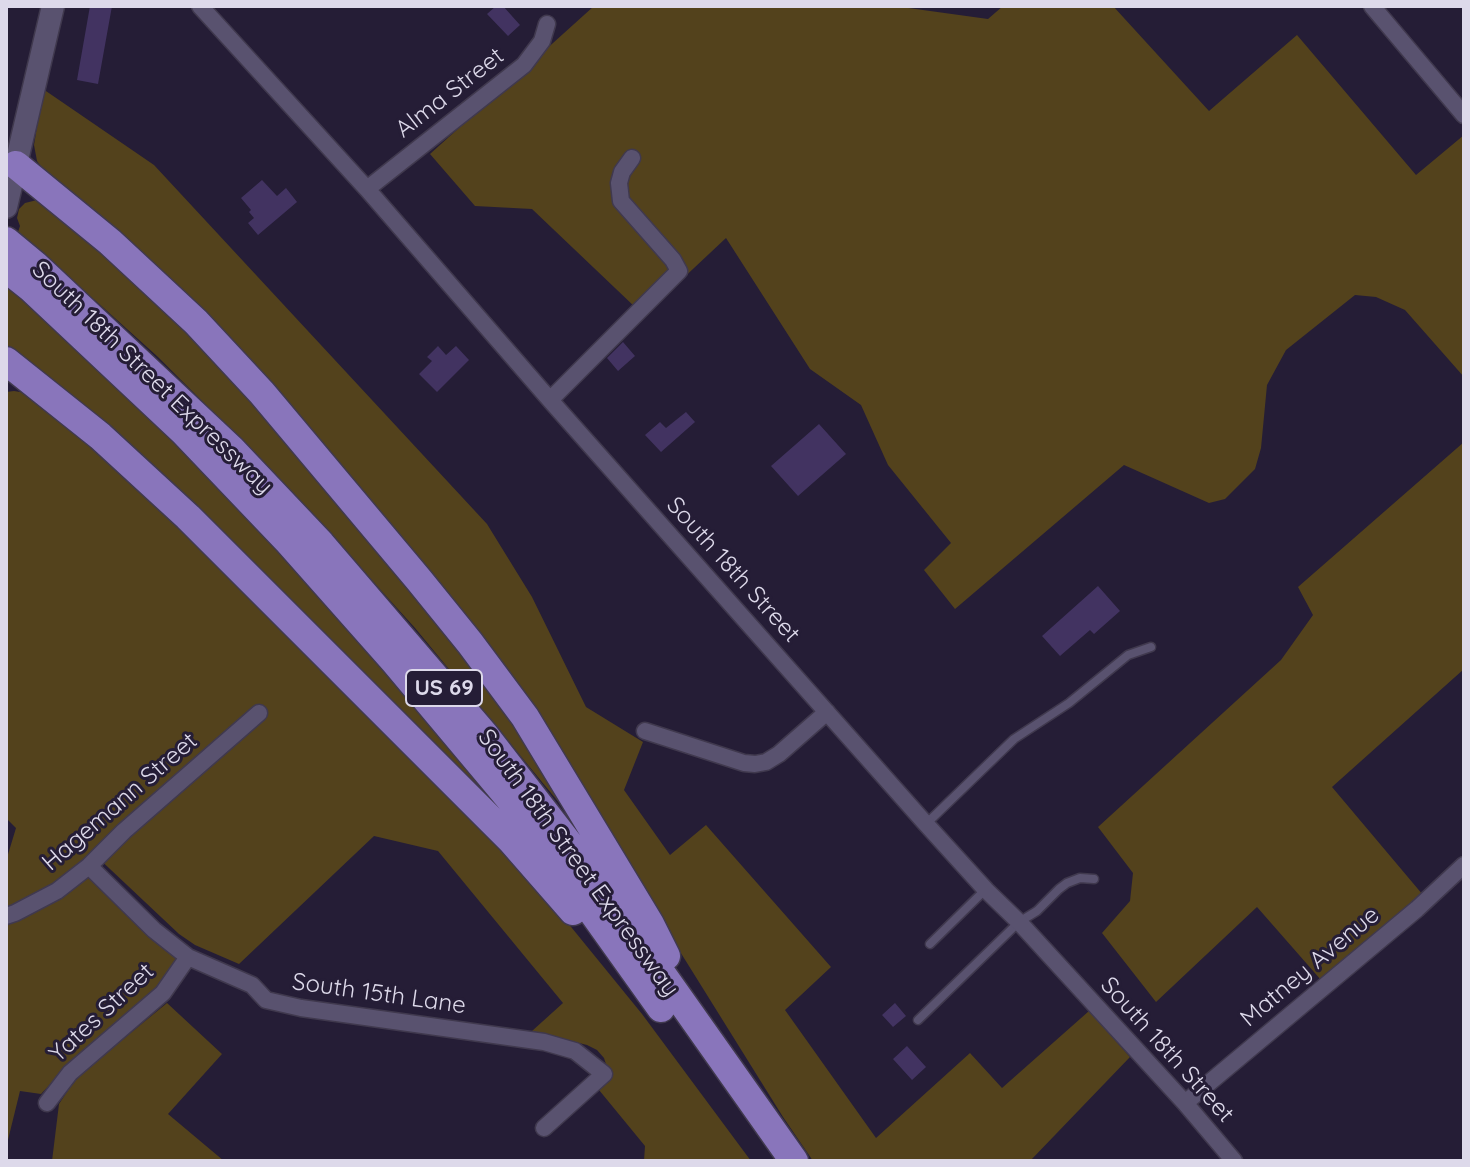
<!DOCTYPE html>
<html>
<head>
<meta charset="utf-8">
<style>
	body { margin:0 }
	#map { position:relative; width:1470px; height:1167px; overflow:hidden; background:#251d36; font-family:Quicksand,sans-serif }
	canvas { display:block }
	.frame { position:absolute; inset:0; border:8px solid #ddd9ea; pointer-events:none }
</style>
</head>
<body>
<div id="map">
<canvas width="1470" height="1167"></canvas>
<div class="frame"></div>
</div>
<script>
const g = document.querySelector('canvas').getContext('2d');
g.lineJoin = 'round';
function paint(path, color) { g.fillStyle = color; g.fill(path, 'evenodd'); }
const shape = rows => new Path2D(rows.map(r => 'M' + r).join(''));
function trace(path, color, width, dash) { g.strokeStyle = color; g.lineWidth = width; g.lineCap = dash ? 'butt' : 'round'; g.setLineDash(dash || []); g.stroke(path); }
function label(font, color, halo, rows, align = 'center') {
  g.font = font + ' Quicksand,sans-serif'; g.lineWidth = 6; g.setLineDash([]); g.textBaseline = 'middle'; g.strokeStyle = halo; g.fillStyle = color; for (const [text, x, y, turn = 0] of rows) {
    g.save(); g.translate(x, y); g.rotate((+turn || 0) * Math.PI / 180); g.textAlign = isNaN(turn) ? turn : align; if (halo) g.strokeText(text, 0, 0); g.fillText(text, 0, 0); g.restore();
  }
}
paint(shape([
	[594,6,894,6,988,19,1003,6,1113,6,1209,111,1297,35,1416,175,1464,135,1464,377,1405,310,1376,297,1355,295,1286,350,1267,385,1261,448,1255,469,1225,499,1209,503,1124,465,955,609,924,570,951,543,888,465,861,405,810,369,726,238,645,314,636,308,532,209,475,206,430,154],
	[43,89,154,165,487,524,532,597,586,707,643,742,624,790,670,855,706,825,831,967,785,1010,876,1138,970,1053,1002,1088,1089,1011,1130,1057,1030,1161,813,1161,783,1117,527,706,46,174,37,161,34,145],
	[41,199,200,337,478,663,584,833,415,628,281,480,158,357,97,302,56,269,18,232,20,226,17,218,19,209,25,203],
	[8,282,174,443,281,553,425,716,507,819,6,353,6,286],
	[14,391,26,393,132,480,427,770,563,917,642,1014,751,1161,644,1161,645,1146,599,1090,609,1074,604,1058,597,1050,587,1045,532,1031,563,1003,438,851,374,836,239,964,195,945,179,934,93,853,56,884,6,909,6,861,16,828,6,818,6,392],
	[1464,442,1464,669,1332,787,1423,895,1321,980,1257,907,1156,1002,1102,933,1130,901,1133,873,1098,827,1281,660,1313,615,1298,587],
	[93,876,182,958,155,991,59,1075,41,1094,20,1091,6,1148,6,922,86,878],
	[167,1003,222,1054,168,1114,224,1161,52,1161,59,1104,70,1087,83,1072]
]), '#53421c');
paint(shape([
	[90,6,112,6,98,84,77,80],
	[496,6,503,6,520,25,508,36,487,14],
	[262,180,277,196,286,188,297,202,258,235,248,223,254,218,249,212,251,210,241,198],
	[623,342,635,356,618,371,607,358],
	[438,346,446,355,456,346,469,360,437,392,419,374,432,361,427,357],
	[686,412,695,422,661,452,645,435,660,422,666,428],
	[819,424,846,454,798,496,771,466],
	[1098,586,1120,611,1094,634,1090,630,1060,656,1042,636],
	[895,1003,906,1016,893,1027,882,1015],
	[907,1046,926,1067,912,1080,893,1059]
]), '#423361');
const service = shape([
	[926,824,1014,739,1069,703,1128,655,1151,647],
	[930,944,985,890],
	[918,1020,1019,922,1037,911,1059,889,1067,883,1080,878,1094,879]
]);
const minor = shape([
	[200,6,367,189,550,400,926,824,986,890,1019,922,1185,1103,1234,1161],
	[1372,6,1464,115],
	[367,189,524,65,542,41,547,24],
	[550,400,679,271,673,260,621,201,619,183,622,172,632,158],
	[645,731,744,763,755,764,766,762,779,754,827,712],
	[89,866,154,930,188,957,252,985,266,1000,301,1008,544,1042,575,1051,604,1074,544,1128],
	[6,916,15,913,57,891,89,866,124,831,259,713],
	[47,1103,70,1073,163,993,188,957],
	[1185,1103,1417,909,1464,865]
]);
const secondary = shape([
	[6,207,53,6]
]);
const motorway = shape([
	[16,165,110,242,196,322,262,393,419,580,470,643,525,717,650,924,666,956],
	[6,241,35,265,231,449,321,544,484,734,580,858,794,1161],
	[6,268,31,288,184,432,287,540,395,662,524,816,661,1008],
	[6,361,100,436,188,517,511,840,573,911]
]);
trace(service, '#40394e', 11);
trace(minor, '#40394e', 19);
trace(secondary, '#40394e', 25);
trace(motorway, '#40394e', 31);
trace(service, '#59526f', 8);
trace(minor, '#59526f', 16);
trace(secondary, '#59526f', 22);
trace(motorway, '#8975bb', 28);
for (const [x, y, w] of [
	[444,688,76]
]) { const box = new Path2D(); box.roundRect(x - w / 2, y - 18, w, 36, 6); g.fillStyle = '#251d36'; g.fill(box); trace(box, '#ddd9ea', 2); }
label('bold 22px', '#ddd9ea', null, [
	["US 69",444,688]
]);
label('24px', '#ddd9ea', '#251d36', [
	["Alma Street",450,93,-38],
	["South 18th Street Expressway",152,378,44],
	["South 18th Street",733,570,48],
	["Hagemann Street",120,802,-41],
	["South 18th Street Expressway",578,863,54],
	["Matney Avenue",1310,967,-40],
	["South 15th Lane",379,994,8],
	["Yates Street",102,1013,-43],
	["South 18th Street",1167,1050,48]
]);
</script>
</body>
</html>
